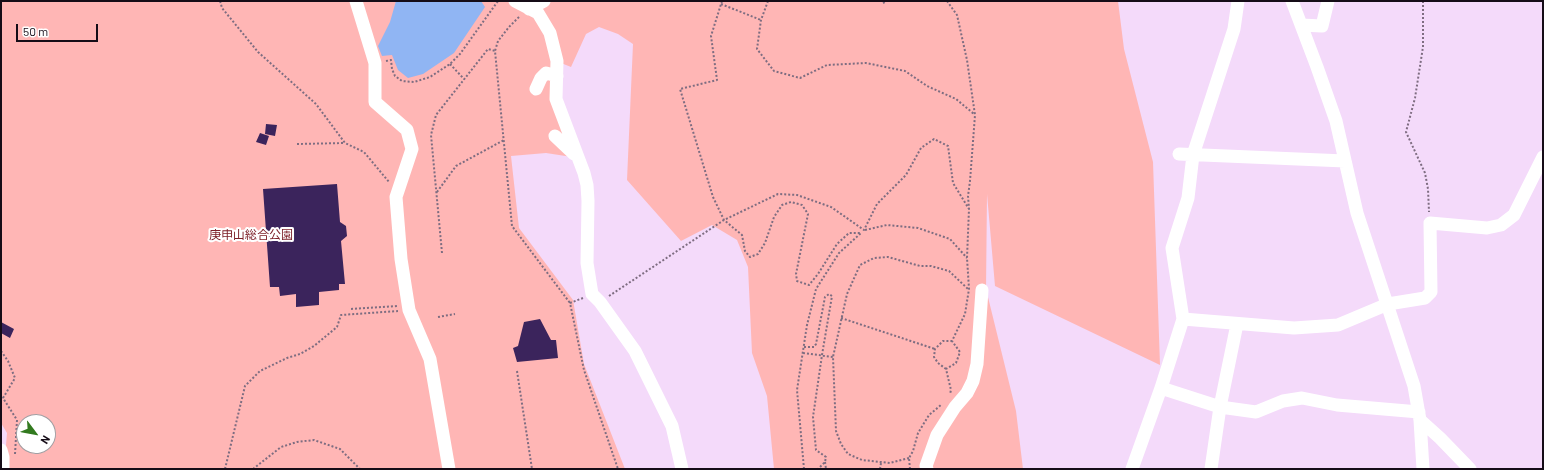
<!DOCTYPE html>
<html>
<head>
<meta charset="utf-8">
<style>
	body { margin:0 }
	#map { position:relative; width:1544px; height:470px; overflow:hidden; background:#f4dafa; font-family:Barlow,sans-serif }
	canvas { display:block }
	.frame { position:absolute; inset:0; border:2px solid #150c17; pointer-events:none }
	.north { position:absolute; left:16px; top:414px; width:40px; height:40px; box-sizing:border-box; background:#fff; border:1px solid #a19ea2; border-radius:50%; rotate:122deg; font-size:11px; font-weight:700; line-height:16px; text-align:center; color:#150c17 }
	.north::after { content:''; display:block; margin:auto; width:14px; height:18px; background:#327a1f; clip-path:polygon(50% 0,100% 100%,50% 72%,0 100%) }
	.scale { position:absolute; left:16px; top:24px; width:82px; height:18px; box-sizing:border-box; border:2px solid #150c17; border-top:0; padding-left:5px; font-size:12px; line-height:14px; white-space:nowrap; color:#150c17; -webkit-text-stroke:3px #fff; paint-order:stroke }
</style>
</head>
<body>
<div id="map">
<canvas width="1544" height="470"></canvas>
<div class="frame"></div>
<div class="north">N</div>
<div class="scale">50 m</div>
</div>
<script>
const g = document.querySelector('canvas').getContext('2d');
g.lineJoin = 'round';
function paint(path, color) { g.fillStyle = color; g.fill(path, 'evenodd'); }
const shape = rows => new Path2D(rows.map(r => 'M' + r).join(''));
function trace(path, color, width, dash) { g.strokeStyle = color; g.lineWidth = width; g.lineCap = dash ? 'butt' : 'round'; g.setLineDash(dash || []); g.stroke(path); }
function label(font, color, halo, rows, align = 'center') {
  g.font = font + ' Barlow,"Noto Sans JP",sans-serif'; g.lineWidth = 4; g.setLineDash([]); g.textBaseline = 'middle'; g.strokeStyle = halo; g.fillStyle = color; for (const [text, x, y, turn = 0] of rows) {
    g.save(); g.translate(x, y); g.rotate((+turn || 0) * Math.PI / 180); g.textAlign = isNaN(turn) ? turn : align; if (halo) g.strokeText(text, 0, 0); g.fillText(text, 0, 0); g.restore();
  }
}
paint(shape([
	[1,1,1118,1,1124,49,1153,162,1160,365,995,286,987,194,986,289,1016,411,1023,469,774,469,767,396,752,353,748,267,737,240,712,225,681,241,627,180,633,44,618,34,599,27,586,34,571,67,561,63,551,97,572,157,546,153,511,156,519,228,573,300,584,364,625,469,4,469,7,433,1,423],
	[24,422,48,422,48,446,24,446]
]), '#ffb6b5');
paint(shape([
	[396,1,481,1,485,7,454,53,423,74,408,78,398,70,392,55,382,56,378,46,390,22]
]), '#90b5f3');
paint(shape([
	[266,124,277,125,275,136,265,134],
	[260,133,269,136,266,145,256,142],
	[337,184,340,222,346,226,347,236,341,241,345,284,339,284,339,290,319,292,319,305,296,307,296,294,280,296,279,287,270,287,263,189],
	[540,319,551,340,556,340,558,358,517,362,513,348,518,346,524,322],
	[1,322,14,329,10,338,1,333]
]), '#3b245c');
trace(shape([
	[220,1,222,8,258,52,316,104,345,143,364,152,389,182],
	[722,1,711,36,717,80,680,89,713,197,724,220,742,235,745,251,750,257,758,254,765,243,774,217,782,205,791,202,802,205,808,214,796,274,797,281,809,285,818,274,837,244,849,233,861,233],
	[768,1,761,20,757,49,774,71,800,78,827,65,866,63,905,71,927,86,956,99,974,114],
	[947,1,957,15,967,60,975,115,970,181,968,196,969,209,967,258,969,289,965,314,952,341,960,352,956,363,946,369,951,390,950,394],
	[1423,1,1423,47,1415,98,1406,132,1425,173,1428,189,1429,212],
	[883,3,887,1],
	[721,4,761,20],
	[519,17,509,27,498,41,495,51,512,226,570,303],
	[386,61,391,60,392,69,395,76,402,81,414,82,430,77,450,64,460,54,498,1],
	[450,64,464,79],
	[297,144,345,143],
	[437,192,456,166,504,140],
	[865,230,887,225,918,228,950,239,967,258],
	[442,253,431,135,436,115,488,49,495,51],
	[609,296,724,220,778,194,797,195,831,207,864,230,877,204,906,175,921,148,934,139,948,146,953,183,969,209],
	[583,298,570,303,584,370,618,469],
	[351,309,397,306],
	[438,317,455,314],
	[841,318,935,349],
	[804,347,814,347,816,344,825,297,829,294,832,296,822,355,813,417,816,450,826,457,825,462,818,469],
	[1,351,8,361,15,378,3,398,17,420,15,454],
	[803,353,833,357],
	[946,369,938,363,934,357,935,349,943,341,952,341],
	[517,371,532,469],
	[909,458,890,463,862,460,848,454,841,444,836,431,833,357,847,294,860,265,874,258,888,257,920,266,931,266,949,271,968,289],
	[825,462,826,469],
	[225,469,245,386,260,371,287,358,300,354,314,346,337,327,341,315,398,311],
	[253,469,281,447,297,442,314,440,340,449,360,469],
	[804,469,797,390,807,325,816,289,839,253,861,233],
	[880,469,881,463],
	[910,469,909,458,913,451,918,433,929,415,941,405]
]), '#7e6d81', 2, [2, 2]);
trace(shape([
	[356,1,375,63,375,102,407,130,412,149,396,197,401,259,409,310,430,359,449,469],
	[515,1,538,13,550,33,557,61,556,99,584,173,587,185,588,201,587,263,592,294,600,302,635,351,672,426,682,469],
	[1292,1,1317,67,1336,121,1357,213,1414,386,1420,420,1423,469],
	[529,9,544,1],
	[1301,25,1322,26,1328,1],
	[536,89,541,78,546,73,557,76],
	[555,136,574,154],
	[1179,154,1345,161],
	[1183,319,1172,248,1188,198,1193,155,1234,29,1238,1],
	[1161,388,1220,407,1256,412,1283,401,1302,398,1337,405,1419,412],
	[1420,420,1440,438,1470,469],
	[1,450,3,457,3,469],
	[927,469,926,466,937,435,955,407,967,393,973,381,977,364,982,290],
	[1132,469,1161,388,1183,319,1294,328,1338,325,1388,304,1425,298,1431,292,1430,223,1487,228,1501,225,1514,215,1543,157],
	[1211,469,1220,407,1237,324]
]), '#fff', 13);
label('12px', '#7d2029', '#fff', [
	["庚申山総合公園",251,235]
]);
</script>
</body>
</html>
